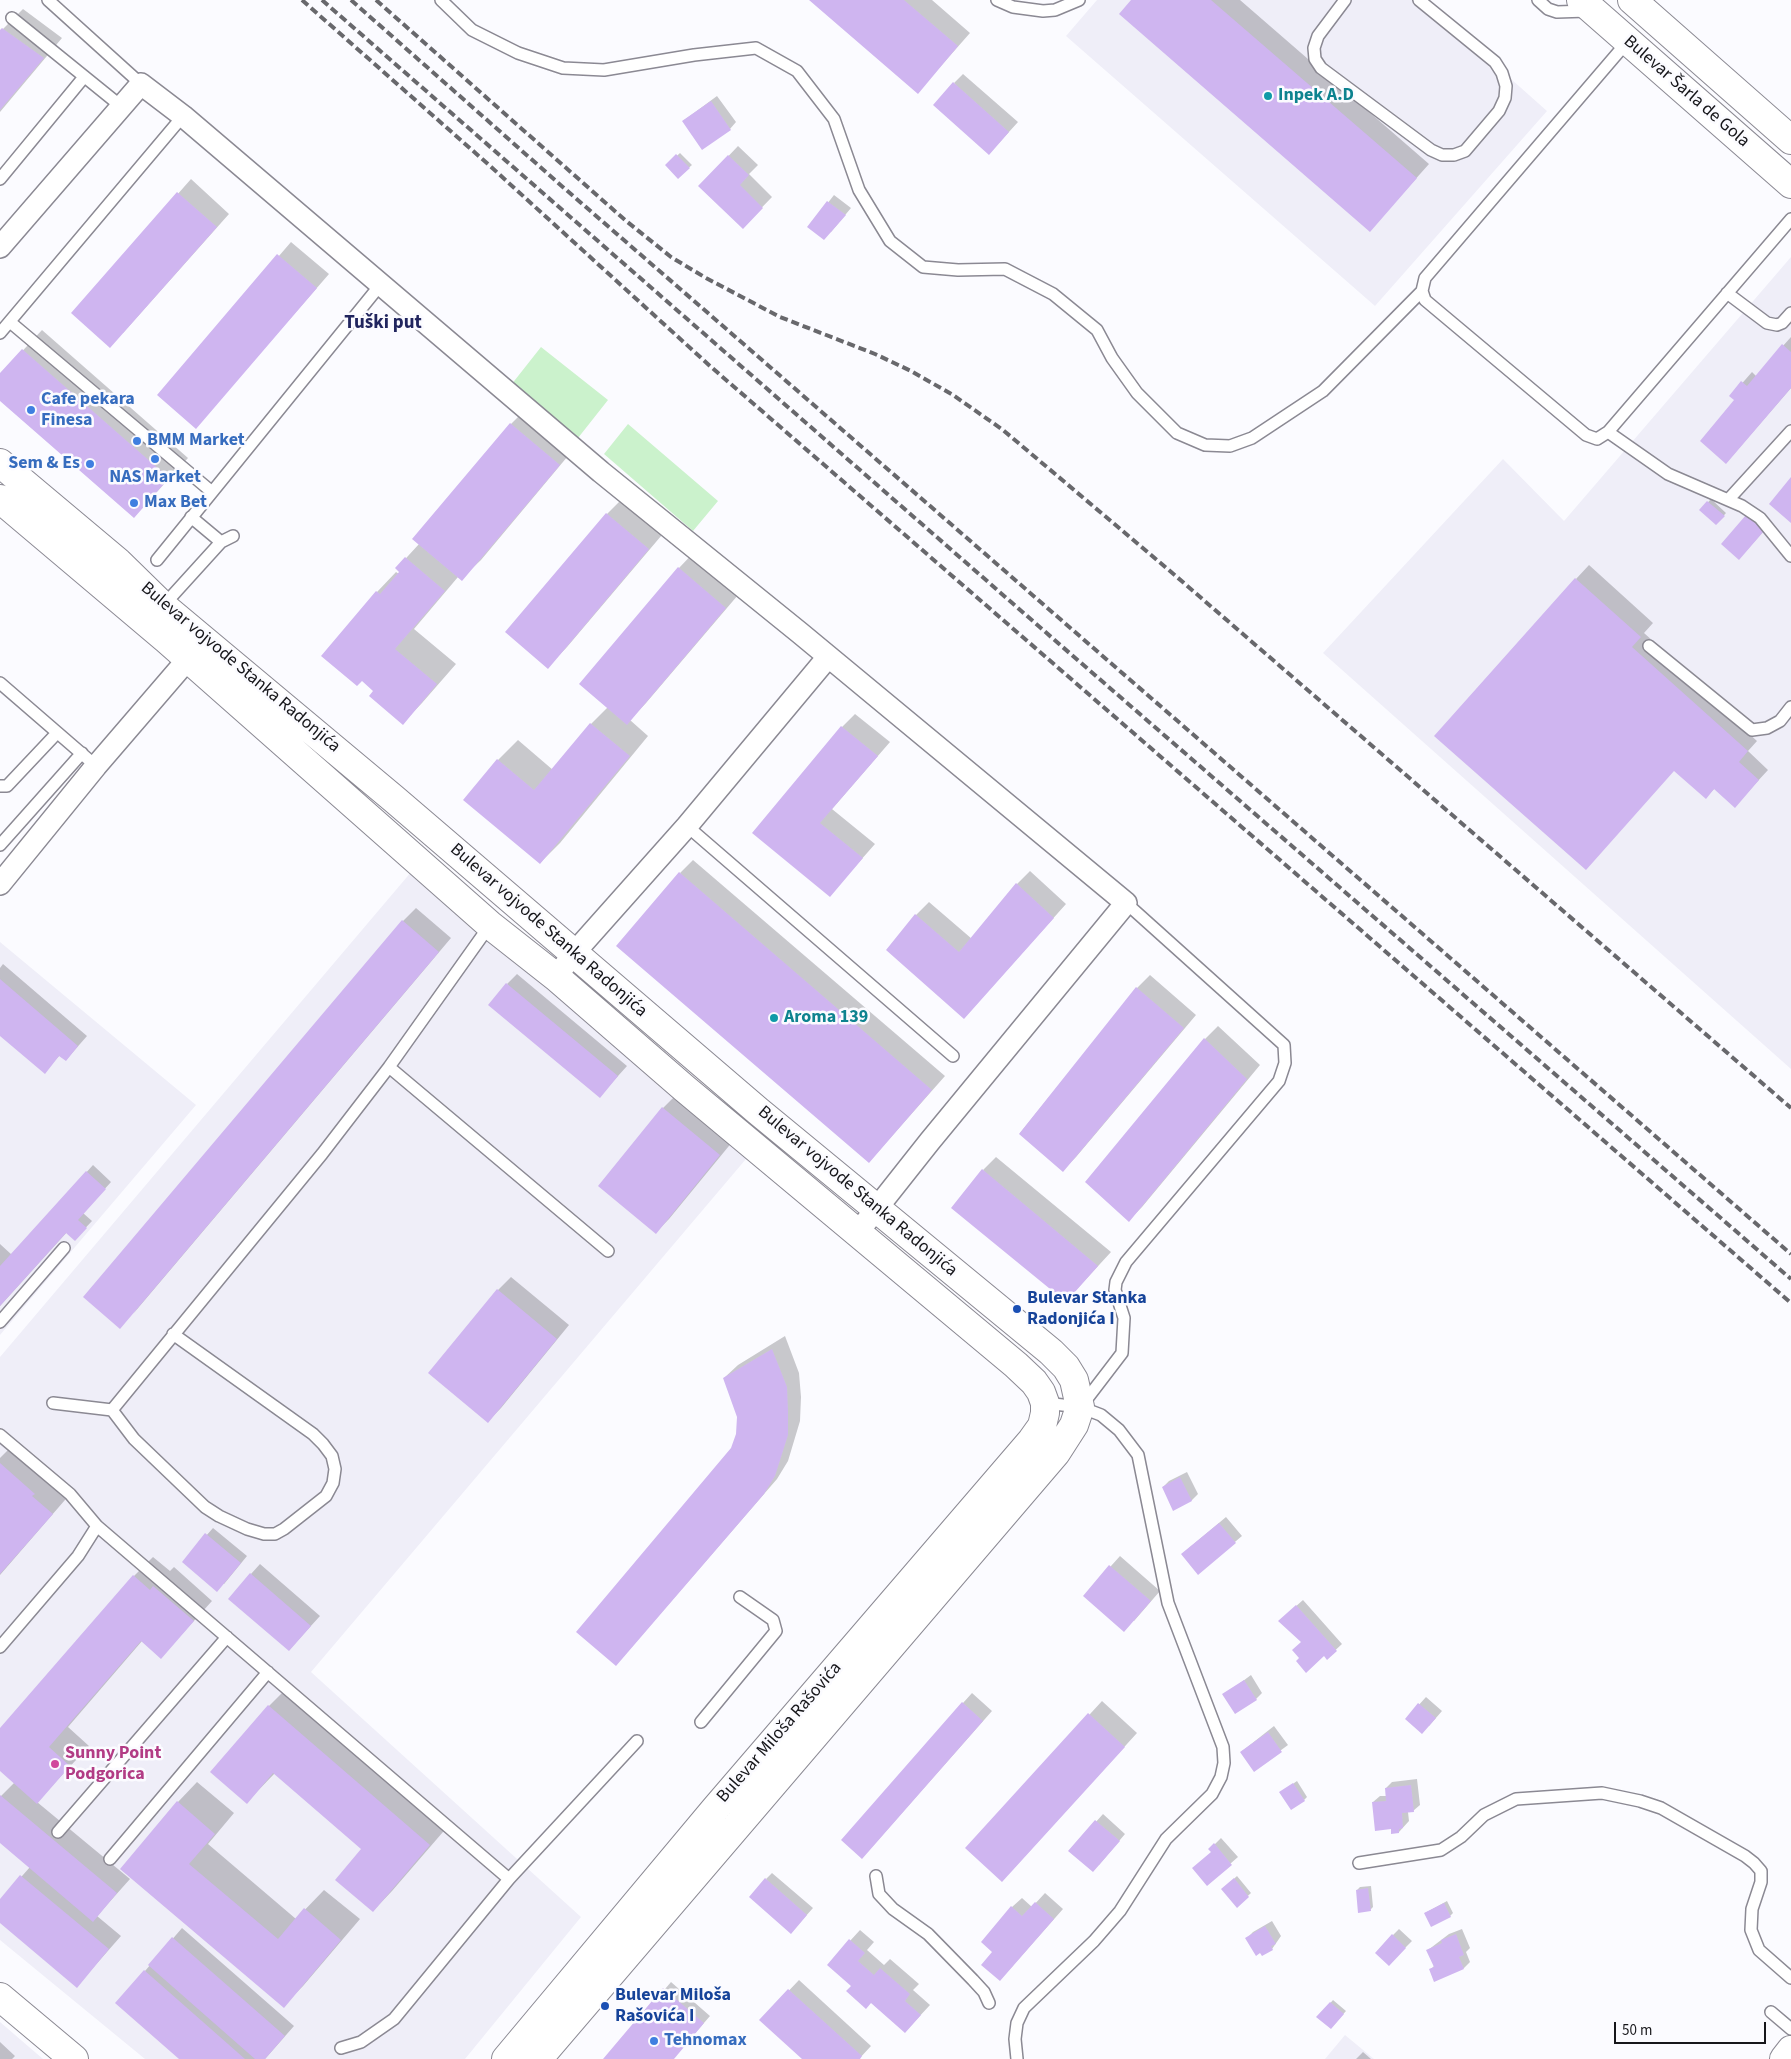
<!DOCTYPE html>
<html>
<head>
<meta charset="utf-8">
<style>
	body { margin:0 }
	#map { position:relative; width:1791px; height:2059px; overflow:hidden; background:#fbfbff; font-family:"Source Sans 3",sans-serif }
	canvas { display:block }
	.scale { position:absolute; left:1614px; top:2022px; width:152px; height:22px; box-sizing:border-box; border:2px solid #16161a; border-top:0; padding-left:6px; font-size:15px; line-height:18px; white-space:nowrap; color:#16161a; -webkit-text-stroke:4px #fbfbff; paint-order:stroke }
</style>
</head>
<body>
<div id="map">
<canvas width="1791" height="2059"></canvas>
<div class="scale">50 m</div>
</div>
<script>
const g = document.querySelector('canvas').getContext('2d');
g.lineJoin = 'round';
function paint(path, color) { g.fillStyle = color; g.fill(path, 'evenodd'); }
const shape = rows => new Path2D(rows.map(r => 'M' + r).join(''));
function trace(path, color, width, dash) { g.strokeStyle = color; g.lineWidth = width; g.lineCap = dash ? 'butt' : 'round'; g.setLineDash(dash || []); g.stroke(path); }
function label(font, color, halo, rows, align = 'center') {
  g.font = font + ' "Source Sans 3",sans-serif'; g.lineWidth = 5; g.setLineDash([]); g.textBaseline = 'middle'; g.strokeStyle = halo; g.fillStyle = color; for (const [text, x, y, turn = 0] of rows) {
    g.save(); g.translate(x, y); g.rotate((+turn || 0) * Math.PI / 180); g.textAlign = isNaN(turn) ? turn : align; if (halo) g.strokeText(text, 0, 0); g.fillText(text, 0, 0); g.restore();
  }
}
paint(shape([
	[1097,0,1422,0,1547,111,1375,306,1066,36],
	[1791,257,1791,1069,1323,653,1503,459,1564,521],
	[412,871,757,1146,311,1672,581,1917,465,2059,145,2059,0,1940,0,1357],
	[0,942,196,1105,0,1335],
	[0,2022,43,2059,0,2059],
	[1345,2035,1374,2059,1325,2059]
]), '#efeef8');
paint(shape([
	[541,347,608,400,578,438,511,385],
	[628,424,718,501,693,531,604,454]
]), '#cbf2cc');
paint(shape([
	[811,0,932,0,970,33,918,92],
	[1133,0,1240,0,1429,164,1370,230],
	[23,9,62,38,0,112,0,32],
	[963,74,1018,122,999,143,954,83],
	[717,96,736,122,730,129,683,121],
	[738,146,758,165,749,174,772,197,743,227,700,186],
	[680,153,692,165,678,177,667,165],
	[191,179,229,214,123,333,73,313],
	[834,195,851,208,831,232,809,227],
	[291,242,329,274,196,427,159,395],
	[42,330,188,458,134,517,0,399,0,375],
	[1791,337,1791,388,1726,463,1736,400,1731,396,1752,372,1756,376],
	[531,404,578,444,481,560,461,579,458,577,414,629,456,664,422,703,403,723,375,691,377,592,396,572,399,574,401,572,397,568,419,544,511,424],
	[627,494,667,529,567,647,548,667,507,632,607,514],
	[1711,499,1726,513,1716,524,1701,510],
	[1753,509,1770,524,1745,552,1723,544],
	[698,548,744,588,646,703,630,720,648,736,560,843,540,863,465,799,498,760,518,740,553,770,591,724,608,707,679,568],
	[1589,565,1653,623,1644,633,1729,709,1726,713,1757,741,1748,751,1768,770,1744,796,1715,788,1706,797,1576,579],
	[855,714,890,742,832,809,875,844,830,895,754,833,842,727],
	[693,860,945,1076,869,1162,680,873],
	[1030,871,1066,904,964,1018,888,950,916,915,929,902,972,939,1017,884],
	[416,908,451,938,133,1314,403,921],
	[3,964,87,1036,66,1060,60,1055,44,1072,0,1034,0,968],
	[517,974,627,1066,600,1096,507,984],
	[1150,975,1196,1015,1076,1157,1063,1170,1020,1133,1137,988],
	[1218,1026,1260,1065,1142,1207,1129,1220,1205,1039],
	[676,1095,733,1141,669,1219,656,1232,663,1108],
	[996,1157,1111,1252,1066,1301,983,1170],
	[93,1165,111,1182,83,1213,92,1221,75,1239,67,1232,0,1306,0,1244,12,1255],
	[511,1277,569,1325,501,1408,488,1421,498,1290],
	[785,1336,799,1373,801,1397,800,1421,788,1461,777,1479,616,1665,732,1449,737,1434,738,1417,724,1378,738,1365],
	[17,1441,53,1473,71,1493,0,1575,0,1458],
	[1187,1472,1198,1494,1192,1500,1174,1509,1163,1487,1169,1481],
	[1226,1517,1242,1536,1198,1573,1189,1548],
	[213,1528,247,1556,224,1584,183,1562],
	[1120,1556,1160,1591,1134,1621,1084,1596],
	[153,1557,170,1571,174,1567,212,1601,161,1657,142,1641,68,1727,89,1746,37,1802,130,1879,97,1916,121,1936,77,1986,0,1922,0,1901,30,1867,0,1842,0,1797,15,1782,0,1765,0,1730,134,1576],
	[260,1564,320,1616,289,1650,251,1574],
	[1303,1600,1342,1644,1327,1658,1324,1654,1301,1658,1302,1642,1286,1615],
	[1251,1675,1262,1693,1256,1699,1224,1695],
	[289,1686,449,1825,392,1891,373,1911,363,1849,275,1773,247,1802,212,1772,269,1706],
	[972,1693,992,1711,871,1848,963,1703],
	[1426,1697,1442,1711,1429,1726,1406,1719],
	[1102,1701,1137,1733,1015,1867,967,1848],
	[1274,1726,1288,1745,1254,1770,1241,1752],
	[1417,1779,1420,1805,1413,1811,1408,1812,1409,1821,1399,1832,1392,1828,1373,1802,1380,1796,1386,1796,1386,1788,1392,1782],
	[1297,1781,1307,1797,1304,1800,1284,1790],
	[197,1782,234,1813,208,1844,296,1919,324,1890,360,1919,303,1986,283,2006,121,1869,178,1802],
	[1103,1814,1125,1834,1099,1865,1070,1851],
	[1221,1838,1238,1857,1207,1884,1212,1851,1210,1849],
	[772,1873,813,1908,797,1926,766,1879],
	[1237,1876,1251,1893,1237,1906,1223,1889],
	[1371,1886,1373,1907,1370,1910,1357,1890,1360,1887],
	[1045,1893,1063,1909,1009,1970,1012,1907,1022,1898,1032,1907],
	[1447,1901,1453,1913,1450,1916,1425,1913],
	[1272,1921,1281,1936,1272,1949,1263,1954,1247,1938,1253,1932],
	[182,1928,294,2026,265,2059,181,2059,145,1971],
	[1399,1929,1412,1941,1395,1958,1393,1935],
	[1462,1929,1470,1948,1466,1952,1470,1962,1464,1968,1431,1969,1434,1966,1428,1950,1449,1934],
	[860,1930,874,1942,867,1950,884,1965,890,1959,919,1984,913,1990,930,2005,905,2032,828,1965],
	[799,1980,871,2046,859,2059,804,2059,761,2020],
	[671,1982,710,2016,673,2059,605,2059],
	[1333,2000,1346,2011,1331,2028,1318,2017],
	[0,2042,15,2056,12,2059,0,2059],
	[1363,2052,1371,2059,1356,2059]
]), '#0003');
paint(shape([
	[809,0,904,0,958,46,918,94],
	[1131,0,1211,0,1417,178,1370,232,1119,14],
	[2,28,44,58,0,110,0,30],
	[953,82,1009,132,989,155,933,105],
	[711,101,731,130,702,150,682,121],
	[676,154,690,168,678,179,665,165],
	[728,155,749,175,740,185,763,208,743,229,698,186],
	[177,192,217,227,110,348,71,313],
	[827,201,846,215,824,240,807,227],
	[277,254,317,288,196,429,157,395],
	[1782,344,1791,352,1791,388,1726,464,1700,441,1734,400,1729,396,1741,381,1747,386],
	[22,349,169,478,134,518,0,401,0,373],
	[510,423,560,465,462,581,412,539],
	[1791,477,1791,523,1769,504],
	[1707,501,1725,516,1716,525,1699,510],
	[606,513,649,549,548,669,505,632],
	[1746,515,1764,531,1739,560,1721,544],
	[405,557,445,591,395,649,437,684,403,725,369,696,373,691,362,681,357,686,321,656,376,591,380,594,399,572,395,568],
	[678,567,726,608,627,725,579,684],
	[1575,578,1641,637,1632,647,1748,751,1739,762,1759,780,1735,808,1714,789,1706,799,1674,771,1586,870,1434,736],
	[590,723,630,756,540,864,463,800,497,759,534,790],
	[841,726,878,756,820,823,863,858,830,897,752,833],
	[679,872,932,1090,869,1163,616,946],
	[1016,883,1054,918,964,1019,886,950,915,914,959,952],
	[402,920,439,952,120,1329,83,1297],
	[0,979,78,1046,66,1061,59,1056,45,1074,0,1036],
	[506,983,618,1076,600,1098,488,1005],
	[1136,987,1184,1028,1063,1172,1019,1134],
	[1204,1038,1247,1079,1129,1222,1085,1182],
	[662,1107,720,1155,656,1234,598,1186],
	[982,1169,1098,1266,1066,1302,951,1208],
	[86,1171,106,1189,78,1220,87,1228,75,1241,66,1233,0,1306,0,1266],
	[497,1289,557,1339,488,1423,428,1373],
	[772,1349,787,1387,788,1411,788,1435,775,1476,764,1494,616,1666,576,1632,731,1448,736,1434,737,1417,723,1378],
	[0,1463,35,1494,32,1496,53,1514,0,1574],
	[1180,1477,1192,1501,1173,1511,1162,1487],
	[1219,1523,1236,1543,1198,1575,1181,1554],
	[205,1533,241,1563,217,1592,182,1562],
	[1109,1565,1151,1601,1124,1632,1083,1596],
	[250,1573,311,1626,289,1651,228,1599],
	[133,1575,150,1590,153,1586,194,1621,161,1659,141,1641,49,1747,70,1766,37,1804,0,1771,0,1728],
	[1296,1605,1337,1651,1327,1660,1324,1656,1306,1673,1296,1661,1299,1658,1292,1650,1301,1642,1278,1621],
	[1244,1680,1257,1700,1235,1714,1222,1694],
	[962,1702,983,1721,862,1859,841,1840],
	[1418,1703,1436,1718,1422,1734,1405,1719],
	[268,1705,430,1845,373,1912,335,1880,361,1849,273,1773,247,1804,210,1772],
	[1088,1713,1125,1747,1002,1882,965,1848],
	[1268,1732,1282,1752,1254,1772,1240,1752],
	[1293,1783,1305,1801,1291,1810,1279,1792],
	[1411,1785,1414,1812,1402,1813,1403,1828,1399,1829,1399,1833,1391,1834,1391,1829,1375,1831,1372,1802,1386,1801,1385,1788],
	[0,1795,117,1893,93,1922,0,1843],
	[177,1801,215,1834,189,1864,278,1939,304,1908,341,1940,284,2008,120,1869],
	[1095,1820,1120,1841,1093,1872,1068,1851],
	[1214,1843,1232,1865,1207,1886,1192,1868,1211,1852,1208,1849],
	[20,1875,109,1949,77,1988,0,1923,0,1899],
	[765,1878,807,1915,791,1934,749,1897],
	[1234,1878,1249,1897,1237,1908,1221,1889],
	[1368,1888,1371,1911,1358,1913,1356,1890],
	[1035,1902,1054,1919,1000,1981,981,1965,992,1952,981,1942,1011,1906,1022,1916],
	[1444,1903,1451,1917,1431,1927,1424,1913],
	[1265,1926,1276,1944,1271,1946,1273,1950,1262,1956,1260,1953,1256,1956,1245,1938],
	[1392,1934,1406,1948,1389,1966,1375,1953],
	[1456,1934,1464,1955,1459,1957,1464,1969,1434,1982,1429,1969,1434,1967,1426,1950,1442,1943,1441,1940],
	[172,1937,285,2036,265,2059,255,2059,148,1965],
	[849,1939,865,1953,858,1961,874,1975,880,1968,910,1994,905,2001,921,2015,905,2033,871,2003,866,2009,846,1991,851,1986,827,1965],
	[144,1970,245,2059,179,2059,115,2003],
	[663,1988,704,2023,674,2059,603,2059],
	[788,1989,862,2056,860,2059,802,2059,759,2020],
	[1330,2002,1344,2014,1331,2029,1316,2017]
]), '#cfb5f0');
const lane = shape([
	[48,0,141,84],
	[441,0,472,30,518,53,563,68,604,70,694,55,756,48,797,71,834,119,859,190,890,241,923,267,958,270,1005,269,1053,294,1097,330,1112,358,1137,393,1177,433,1205,445,1230,446,1252,438,1323,391,1422,291],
	[997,0,1013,7,1043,11,1055,10,1079,0],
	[1345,0,1318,36,1314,48,1315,59,1321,68,1431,150,1442,155,1454,155,1465,151,1499,111,1505,98,1506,86,1502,73,1495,62,1419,0],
	[1538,0,1548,9,1557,12,1587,11],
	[12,18,122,107],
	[1628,41,1425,278,1422,291,1425,300,1586,435,1597,439,1608,432,1791,219],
	[0,179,84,77],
	[1727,293,1767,323,1777,325,1782,323,1791,313],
	[10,322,212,492],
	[0,333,183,116],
	[1608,432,1668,474,1742,506,1760,518,1791,556],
	[1728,500,1791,431],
	[191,517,221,542],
	[157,560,381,284],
	[162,607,221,542,233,536],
	[1649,646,1752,730,1767,728,1780,721,1791,707],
	[0,683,96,766],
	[0,786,7,786,57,733],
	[687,826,953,1056],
	[0,845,82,753],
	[389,1067,608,1251],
	[0,1322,64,1248],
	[53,1403,112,1410,322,1154,389,1067,490,925],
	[1083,1404,1122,1353,1124,1318,1115,1290,1116,1282,1126,1262,1279,1081,1285,1063,1284,1045,1126,903],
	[112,1410,134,1439,205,1507,219,1516,247,1529,264,1534,275,1534,284,1529,326,1496,333,1483,335,1469,332,1456,323,1444,313,1434,173,1334],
	[0,1435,70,1494,97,1526,78,1556,0,1647],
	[97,1526,509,1879],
	[701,1722,776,1631,773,1620,740,1597],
	[58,1832,227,1637],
	[110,1859,268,1672],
	[1359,1863,1441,1850,1461,1837,1484,1815,1516,1799,1602,1793,1640,1801,1661,1808,1745,1856,1754,1863,1761,1871,1761,1882,1752,1909,1751,1930,1759,1950,1791,1978],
	[876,1876,879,1894,893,1909,928,1934,973,1980,984,1992,989,2003],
	[1771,2012,1791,2029],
	[341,2048,361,2042,394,2019,509,1879,637,1741],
	[1017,2059,1015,2039,1017,2023,1024,2008,1094,1941,1120,1911,1166,1839,1212,1794,1221,1777,1224,1763,1223,1747,1168,1603,1138,1455,1119,1430,1101,1415,1080,1407,1045,1403]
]);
const street = shape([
	[0,247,141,84,183,116,601,472,800,633,1126,903,930,1141,858,1232],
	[0,884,96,766,188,659],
	[556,977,574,953,687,826,828,657]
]);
const secondary = shape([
	[0,463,118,562,163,606,394,799,758,1111,1051,1352,1066,1367,1074,1380,1080,1407,1074,1425,1056,1453,538,2059],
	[0,499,166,639,490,925,556,977,684,1088,1016,1365,1034,1382,1041,1392,1045,1403,1045,1413,1042,1426,1032,1440,715,1809,506,2059],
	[0,1997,74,2059]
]);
const primary = shape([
	[1581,0,1791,184],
	[1632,0,1791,140],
	[1784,2059,1791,2050]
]);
trace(lane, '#8b8993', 14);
trace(street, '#8b8993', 24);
trace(secondary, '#8b8993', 30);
trace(primary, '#8b8993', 30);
trace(lane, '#fff', 11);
trace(street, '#fff', 21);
trace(secondary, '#fff', 28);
trace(primary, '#fff', 28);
trace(shape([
	[302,0,489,165,710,366,1791,1303],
	[322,0,1058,643,1791,1279],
	[351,0,564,188,1791,1254],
	[376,0,625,220,671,257,706,278,780,317,875,354,911,371,953,395,1003,430,1170,571,1791,1108]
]), '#68686c', 4, [8, 4]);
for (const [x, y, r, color] of [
	[1268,96,5,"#0f9aa8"],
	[31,410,5,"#3f7fe0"],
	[137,441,5,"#3f7fe0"],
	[155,459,5,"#3f7fe0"],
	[90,464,5,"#3f7fe0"],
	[134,503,5,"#3f7fe0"],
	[774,1018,5,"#0f9aa8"],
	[1017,1309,5,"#1a4fb4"],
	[55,1764,5,"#d1479c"],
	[605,2006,5,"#1a4fb4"],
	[654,2041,5,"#3f7fe0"]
]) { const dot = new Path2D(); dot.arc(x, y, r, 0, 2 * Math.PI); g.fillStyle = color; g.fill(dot); trace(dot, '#fbfbff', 2); }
label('18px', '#16161a', '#fbfbff', [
	["Bulevar Šarla de Gola",1686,92,41],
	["Bulevar vojvode Stanka Radonjića",240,668,40],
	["Bulevar vojvode Stanka Radonjića",548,931,41],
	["Bulevar vojvode Stanka Radonjića",857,1192,40],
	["Bulevar Miloša Rašovića",780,1733,-49]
]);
label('bold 18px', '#0d838f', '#fbfbff', [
	["Inpek A.D",1278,96],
	["Aroma 139",784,1018]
], 'left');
label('bold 18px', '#366cbe', '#fbfbff', [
	["Cafe pekara",41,400],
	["Finesa",41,421],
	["BMM Market",147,441],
	["Sem & Es",80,464,"right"],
	["NAS Market",155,478,"center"],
	["Max Bet",144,503],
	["Tehnomax",664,2041]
], 'left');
label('bold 18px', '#164399', '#fbfbff', [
	["Bulevar Stanka",1027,1299],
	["Radonjića I",1027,1320],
	["Bulevar Miloša",615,1996],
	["Rašovića I",615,2017]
], 'left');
label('bold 18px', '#b23c85', '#fbfbff', [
	["Sunny Point",65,1754],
	["Podgorica",65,1775]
], 'left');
label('bold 19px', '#21255e', '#fbfbff', [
	["Tuški put",383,324]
]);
</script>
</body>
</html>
